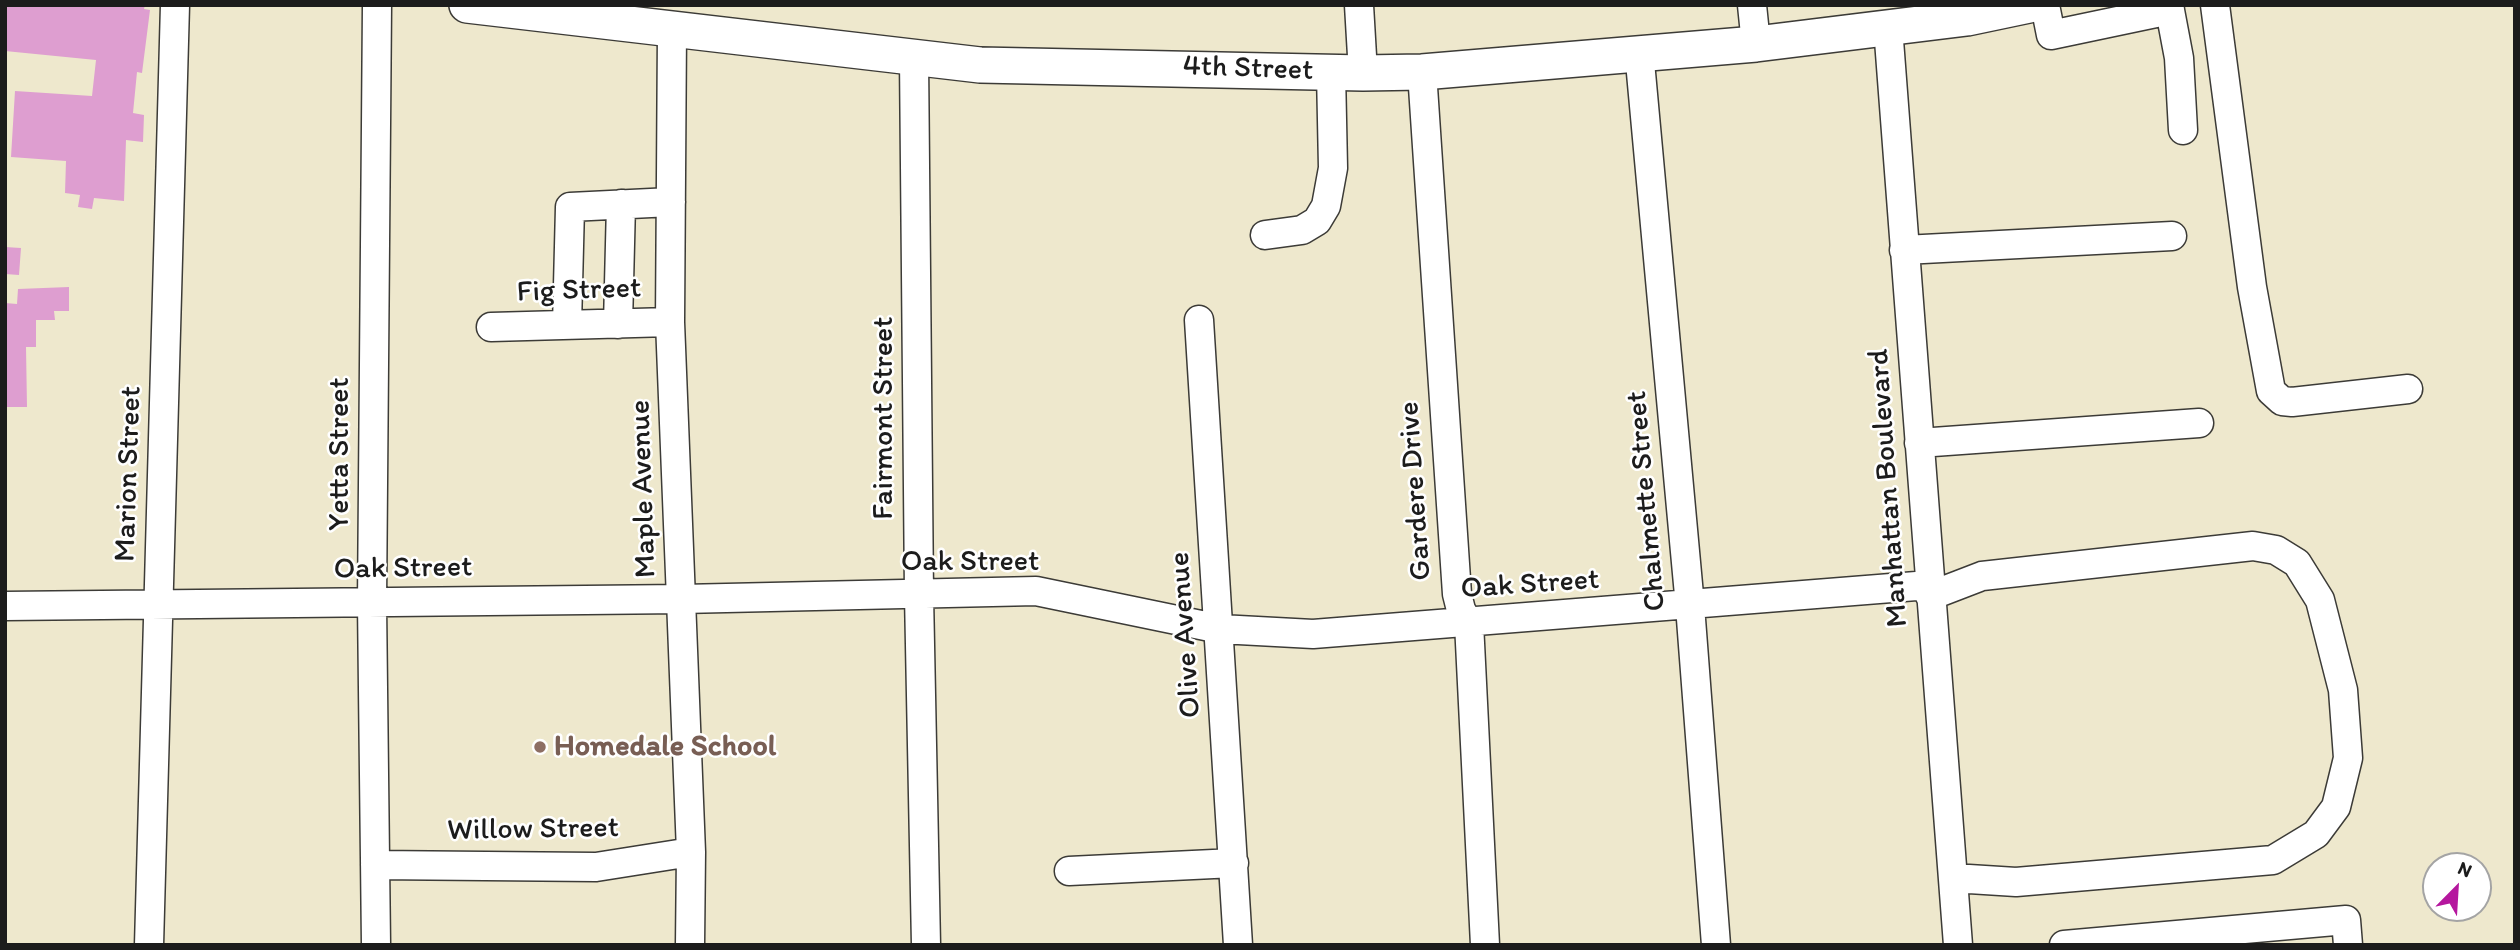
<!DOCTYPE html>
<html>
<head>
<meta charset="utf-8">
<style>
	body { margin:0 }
	#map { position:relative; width:2520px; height:950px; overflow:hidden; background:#eee8cd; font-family:Itim,sans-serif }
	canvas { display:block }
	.frame { position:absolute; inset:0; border:7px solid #1c1c1c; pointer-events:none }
	.north { position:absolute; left:2422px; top:852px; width:70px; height:70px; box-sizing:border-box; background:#fff; border:2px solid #a4a4a4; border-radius:50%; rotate:24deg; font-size:19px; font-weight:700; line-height:28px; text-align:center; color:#1c1c1c }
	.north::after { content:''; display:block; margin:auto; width:24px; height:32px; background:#b5179e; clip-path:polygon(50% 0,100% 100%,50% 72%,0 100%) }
</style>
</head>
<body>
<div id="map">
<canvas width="2520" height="950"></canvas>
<div class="frame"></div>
<div class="north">N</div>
</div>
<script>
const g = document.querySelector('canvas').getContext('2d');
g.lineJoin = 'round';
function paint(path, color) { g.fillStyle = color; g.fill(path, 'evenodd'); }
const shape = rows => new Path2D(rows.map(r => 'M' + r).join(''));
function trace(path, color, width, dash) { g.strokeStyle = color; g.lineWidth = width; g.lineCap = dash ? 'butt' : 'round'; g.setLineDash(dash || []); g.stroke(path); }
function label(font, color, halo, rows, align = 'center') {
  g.font = font + ' Itim,sans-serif'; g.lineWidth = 5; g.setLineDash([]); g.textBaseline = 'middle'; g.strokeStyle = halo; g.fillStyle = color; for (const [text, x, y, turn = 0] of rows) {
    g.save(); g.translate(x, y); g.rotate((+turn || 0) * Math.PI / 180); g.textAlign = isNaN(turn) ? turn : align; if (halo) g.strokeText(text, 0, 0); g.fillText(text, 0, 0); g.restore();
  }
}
paint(shape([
	[5,5,145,5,144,9,150,10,142,73,137,72,133,113,144,115,143,142,126,140,124,201,94,198,92,209,78,207,80,195,65,193,66,161,11,157,15,91,92,96,96,60,5,51],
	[5,247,21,248,19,275,5,274],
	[69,287,69,311,54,311,55,320,36,320,36,347,26,347,27,407,5,407,5,303,17,304,18,289]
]), '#de9ed0');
const minor = shape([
	[1359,5,1363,73],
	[1752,5,1756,44],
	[2045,5,2051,35,2170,10],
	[2169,5,2179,58,2183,130],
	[2215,5,2252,287,2271,391,2282,401,2292,402,2408,389],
	[1888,27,1958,945],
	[672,29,670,322,691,852,690,945],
	[1639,51,1690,606,1716,945],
	[914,58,919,595,926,945],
	[1422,72,1457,594,1461,610,1469,623,1485,945],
	[1265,235,1302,230,1317,221,1326,206,1333,168,1331,72],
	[1904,250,2172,236],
	[1199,320,1238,945],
	[618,324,621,204],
	[567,325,570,207,671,202],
	[491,327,670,322],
	[1919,443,2199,423],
	[1930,596,1982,576,2253,546,2276,550,2297,563,2320,600,2343,690,2348,758,2336,807,2316,834,2273,860,2016,882,1953,878],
	[5,606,682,599,1036,591,1220,629,1313,634,1929,585],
	[375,865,596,867,691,852],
	[1069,871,1234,863],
	[149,945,175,5],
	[376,945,372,603,377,5],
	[2064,945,2346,920,2348,945]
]);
const major = shape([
	[467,5,980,65,1363,73,1422,72,1756,44,1967,18,2029,5]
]);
trace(minor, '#3c3b37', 31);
trace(major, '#3c3b37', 38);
trace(minor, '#fff', 28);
trace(major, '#fff', 35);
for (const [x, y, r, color] of [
	[540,747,7,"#8d6e63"]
]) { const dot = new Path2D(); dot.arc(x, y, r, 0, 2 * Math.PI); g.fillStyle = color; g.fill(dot); trace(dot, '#fff', 2.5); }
label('30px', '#1c1c1c', '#fff', [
	["4th Street",1248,69,2],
	["Fig Street",579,291,-2],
	["Fairmont Street",884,418,-90],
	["Yetta Street",340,454,-90],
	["Marion Street",129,474,-88],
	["Manhattan Boulevard",1889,488,-94],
	["Maple Avenue",644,489,-92],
	["Gardere Drive",1416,491,-94],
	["Chalmette Street",1647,501,-95],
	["Oak Street",970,562],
	["Oak Street",403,569,-1],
	["Oak Street",1530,585,-4],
	["Olive Avenue",1186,635,-94],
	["Willow Street",533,830,-1]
]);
label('bold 30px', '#785e54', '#fff', [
	["Homedale School",554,747]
], 'left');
</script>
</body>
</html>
